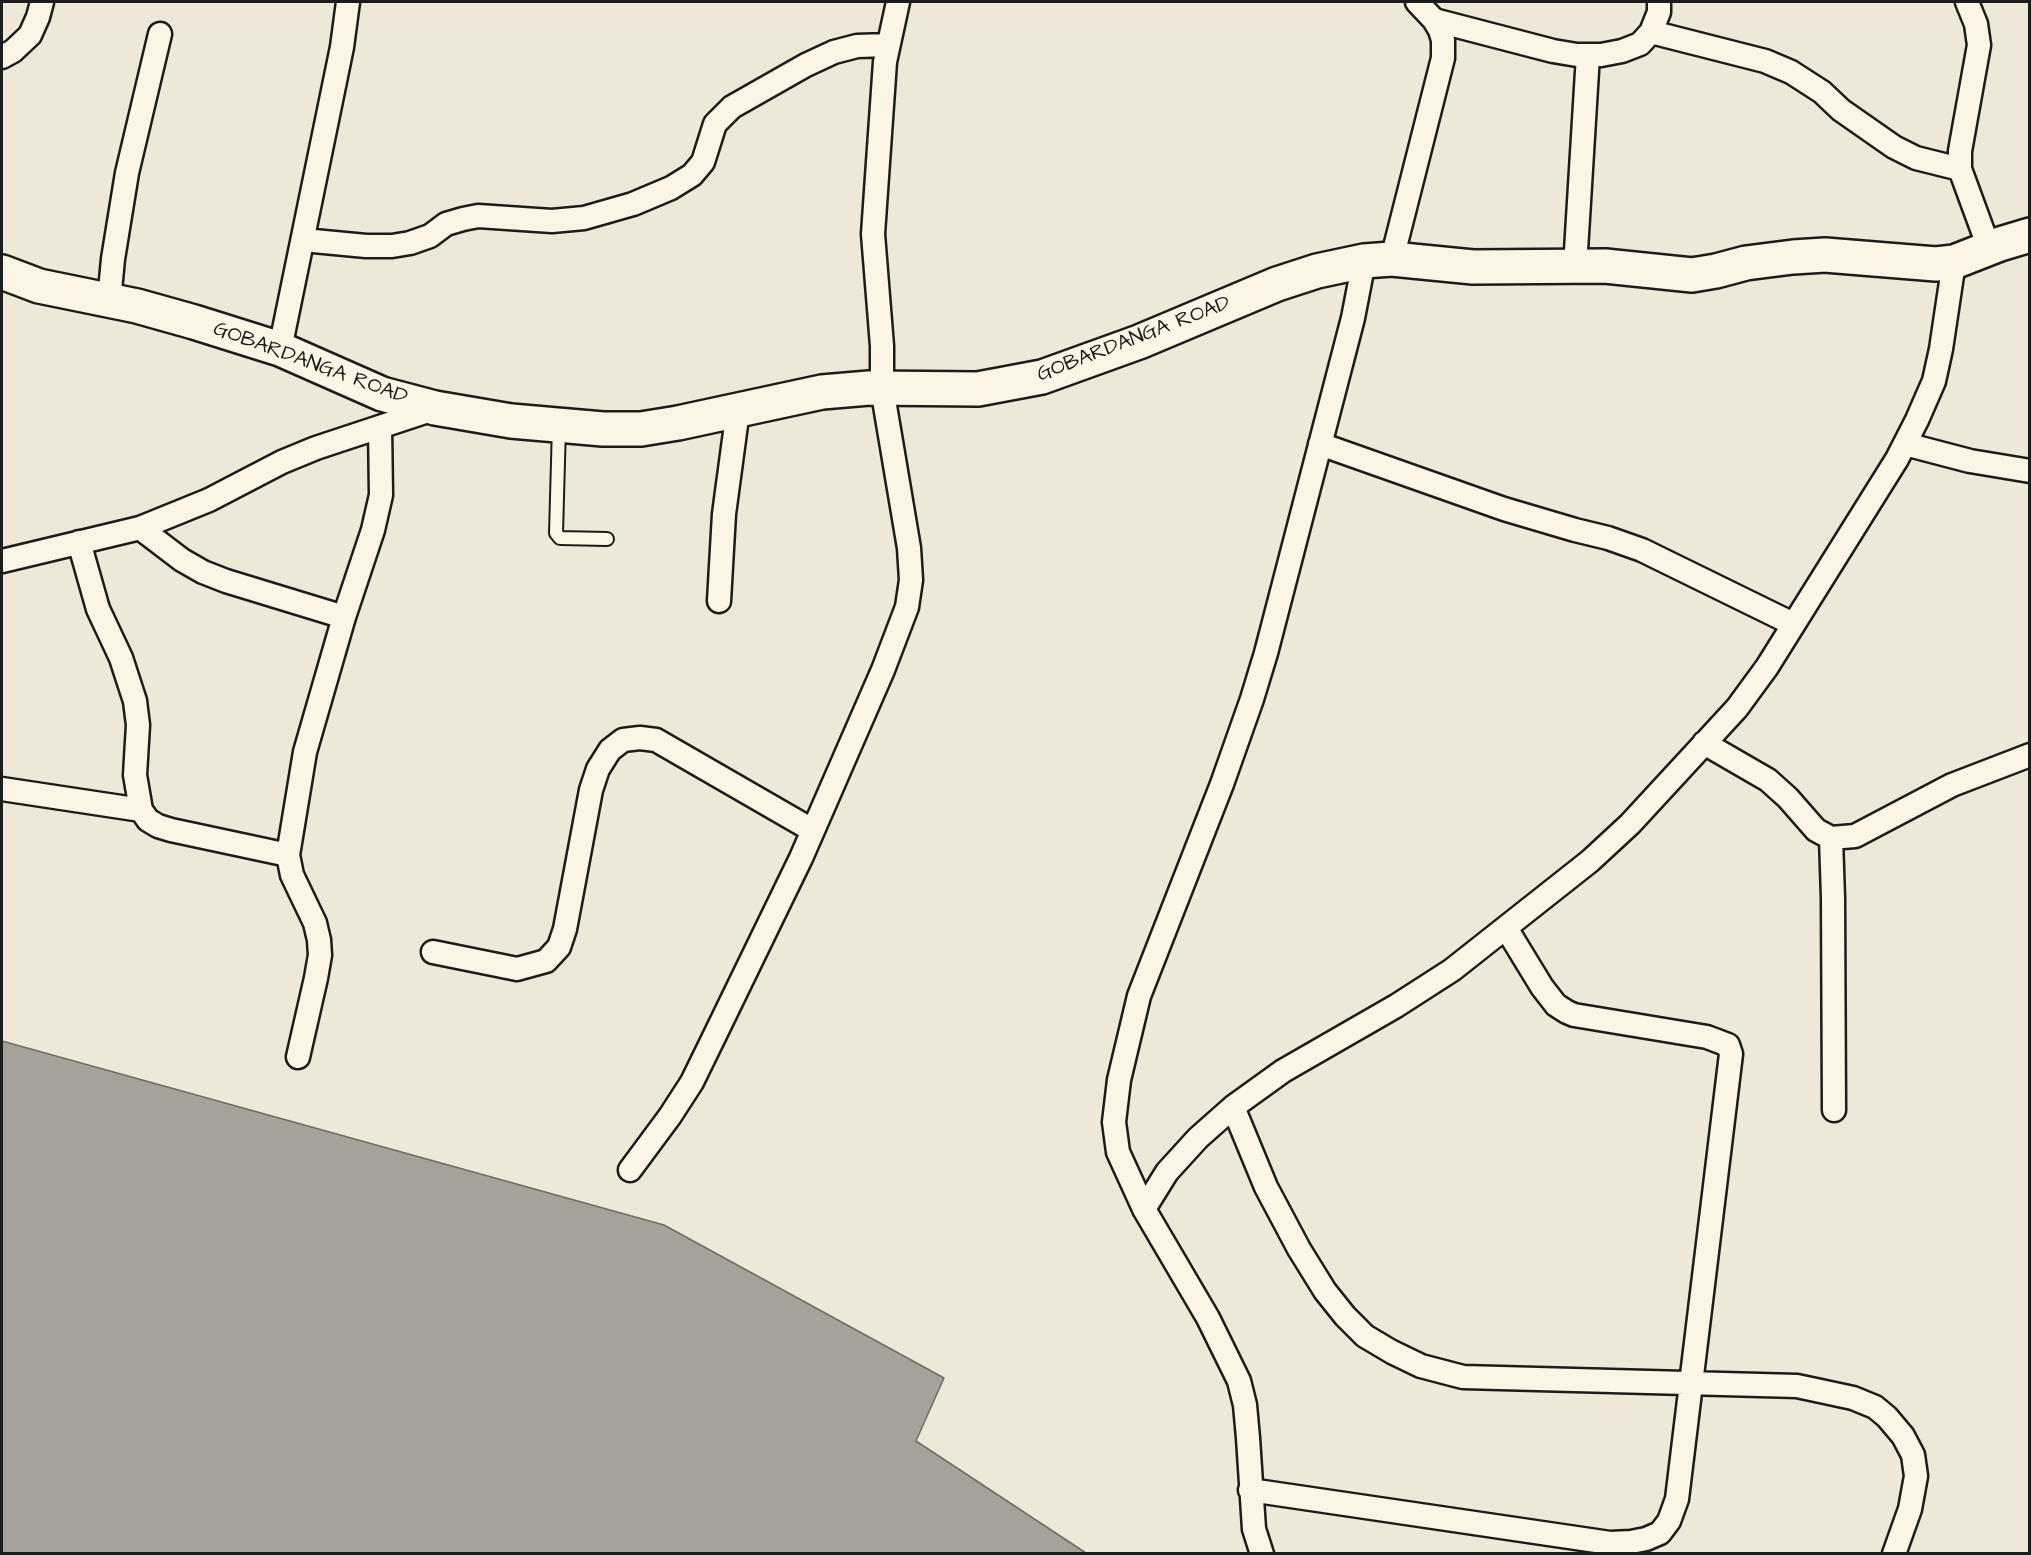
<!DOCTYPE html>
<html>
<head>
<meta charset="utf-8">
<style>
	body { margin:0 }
	#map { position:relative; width:2031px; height:1555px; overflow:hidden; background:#eee8d9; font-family:"Architects Daughter",sans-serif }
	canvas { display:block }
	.frame { position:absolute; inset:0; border:3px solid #1c1c1c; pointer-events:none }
</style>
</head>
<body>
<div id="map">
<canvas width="2031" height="1555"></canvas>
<div class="frame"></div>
</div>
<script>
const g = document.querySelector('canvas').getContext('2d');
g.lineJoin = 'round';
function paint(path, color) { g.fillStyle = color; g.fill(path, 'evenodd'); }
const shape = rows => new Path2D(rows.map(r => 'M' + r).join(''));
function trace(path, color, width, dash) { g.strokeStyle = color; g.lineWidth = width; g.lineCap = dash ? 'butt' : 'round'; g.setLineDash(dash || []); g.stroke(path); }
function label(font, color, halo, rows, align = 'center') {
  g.font = font + ' "Architects Daughter",sans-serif'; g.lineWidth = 4.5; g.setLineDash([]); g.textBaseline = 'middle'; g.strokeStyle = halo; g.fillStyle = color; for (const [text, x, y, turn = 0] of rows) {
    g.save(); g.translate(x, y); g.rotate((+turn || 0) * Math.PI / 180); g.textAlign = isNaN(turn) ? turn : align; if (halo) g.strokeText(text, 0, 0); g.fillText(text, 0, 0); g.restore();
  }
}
const water = shape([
	[2,1041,664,1225,944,1378,916,1441,1086,1553,2,1553,2,1041]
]);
paint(water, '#a7a299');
trace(water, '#6f6c67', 1.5);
const lane = shape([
	[559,426,556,533,560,538,607,539]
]);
const street = shape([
	[1967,2,1976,24,1979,45,1960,151,1960,169,1989,248],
	[1434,20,1553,51,1577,55,1601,55,1622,51,1640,44,1651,32,1659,12,1659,2],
	[1651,32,1765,61,1791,72,1822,92,1841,110,1894,147,1916,158,1960,169],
	[2,57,13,51,30,35,38,17,42,2],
	[303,240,366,246,392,246,410,243,430,236,446,224,463,219,478,216,552,221,584,218,633,204,671,188,692,175,703,162,715,124,732,107,806,65,834,52,857,46,888,45],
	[1392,259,1443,58,1443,40,1440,30,1434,20,1417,2],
	[1575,267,1588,55],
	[109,301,113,259,127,173,160,34],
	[280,349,342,47,348,2],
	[1320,444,1504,509,1575,530,1608,538,1642,550,1793,624],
	[1905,444,1970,461,2030,471],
	[140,528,182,560,203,572,226,581,344,617],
	[79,542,98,609,121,658,135,701,138,725,135,775,141,810,148,820,158,826,171,830,288,855],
	[2,561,140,528,209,500,282,462,316,448,434,409],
	[719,601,724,514,738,410],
	[1704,743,1768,780,1788,798,1816,830,1831,838,1855,836,1952,785,2030,755],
	[2,789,141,810],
	[1831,838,1833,898,1834,1110],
	[433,952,517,969,546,961,559,947,565,929,591,790,598,769,610,750,623,740,640,738,656,740,812,830],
	[298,1057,316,978,320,955,319,940,315,923,292,875,288,855,305,752,344,617,373,530,381,495,380,427],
	[1233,1107,1266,1187,1299,1249,1325,1291,1345,1316,1365,1336,1392,1352,1421,1366,1463,1377,1797,1386,1853,1398,1875,1407,1887,1417,1903,1436,1913,1455,1916,1476,1910,1509,1894,1554],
	[630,1170,670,1116,692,1082,715,1035,801,858,883,670,907,607,911,580,909,548,882,388,882,346,873,234,885,62,898,2],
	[1144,1209,1167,1172,1198,1138,1233,1107,1283,1071,1396,1006,1452,970,1590,861,1630,824,1737,708,1767,667,1897,459,1917,420,1934,381,1941,349,1954,262],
	[1250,1490,1610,1543,1631,1542,1646,1539,1660,1533,1669,1521,1677,1499,1731,1054,1728,1045,1707,1037,1574,1015,1567,1012,1556,1005,1542,987,1506,928],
	[1262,1554,1254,1529,1248,1438,1245,1405,1239,1381,1208,1318,1144,1209,1118,1152,1114,1122,1119,1080,1139,996,1222,784,1252,699,1266,653,1353,318,1364,261]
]);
const secondary = shape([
	[2,272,39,286,137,306,194,322,280,349,382,394,435,408,511,421,603,429,641,429,678,423,822,392,869,388,978,389,1042,377,1139,342,1277,284,1317,271,1364,261,1392,259,1473,267,1605,266,1692,275,1716,271,1746,263,1793,257,1825,255,1936,264,1954,262,2000,244,2030,235]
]);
trace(lane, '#1c1c1c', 16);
trace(street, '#1c1c1c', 27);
trace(secondary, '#1c1c1c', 38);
trace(lane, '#fcf5e5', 12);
trace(street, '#fcf5e5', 22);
trace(secondary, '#fcf5e5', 33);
label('21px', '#1c1c1c', '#fcf5e5', [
	["GOBARDANGA ROAD",1134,340,-21],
	["GOBARDANGA ROAD",310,364,20]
]);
</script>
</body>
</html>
